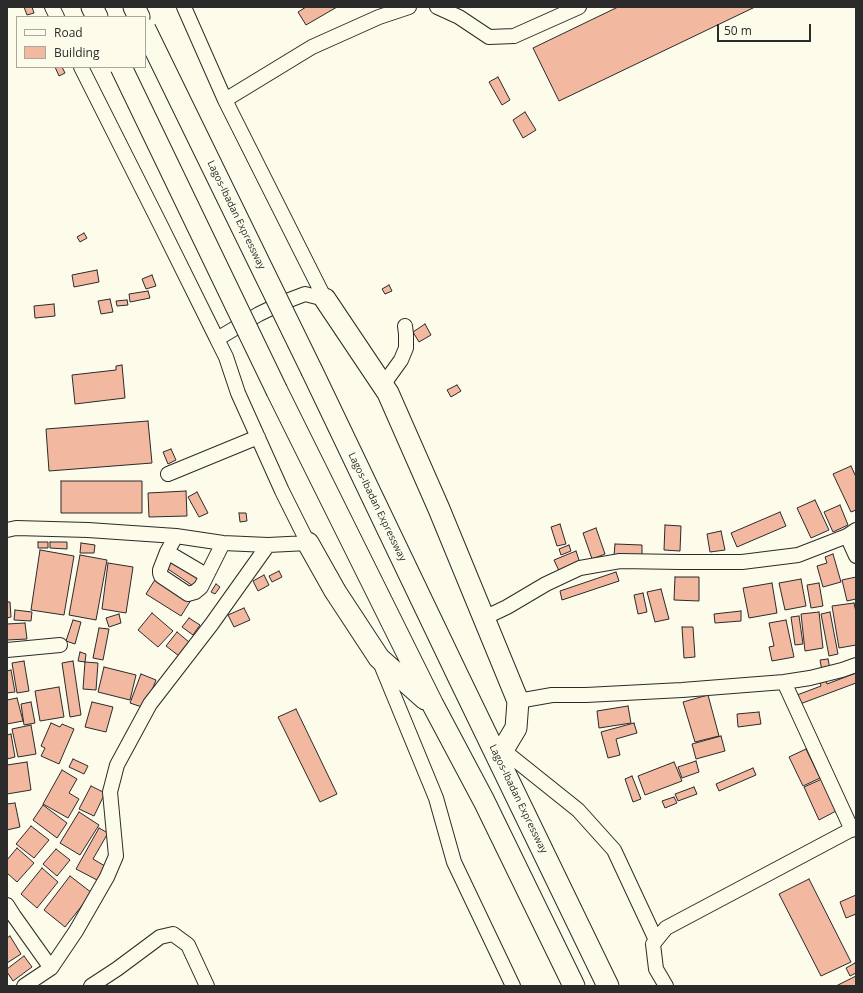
<!DOCTYPE html>
<html>
<head>
<meta charset="utf-8">
<style>
	body { margin:0 }
	#map { position:relative; width:863px; height:993px; overflow:hidden; background:#fdfbea; font-family:"Open Sans",sans-serif }
	canvas { display:block }
	.frame { position:absolute; inset:0; border:8px solid #2b2b2b; pointer-events:none }
	.legend { position:absolute; left:16px; top:16px; width:130px; height:52px; box-sizing:border-box; background:#fdfbea; border:1px solid #a9a89e; margin:0; padding:5px 7px; list-style:none; font-size:12px; color:#2b2b2b }
	.legend li { display:flex; align-items:center; gap:8px; height:20px }
	.legend b { width:20px; border:1px solid #a9a89e }
	.scale { position:absolute; left:717px; top:24px; width:94px; height:18px; box-sizing:border-box; border:2px solid #2b2b2b; border-top:0; padding-left:5px; font-size:12px; line-height:14px; white-space:nowrap; color:#2b2b2b; -webkit-text-stroke:3px #fdfbea; paint-order:stroke }
</style>
</head>
<body>
<div id="map">
<canvas width="863" height="993"></canvas>
<div class="frame"></div>
<ul class="legend">
<li><b style="height:5px;background:#fdfbea"></b>Road</li>
<li><b style="height:11px;background:#f2b8a0"></b>Building</li>
</ul>
<div class="scale">50 m</div>
</div>
<script>
const g = document.querySelector('canvas').getContext('2d');
g.lineJoin = 'round';
function paint(path, color) { g.fillStyle = color; g.fill(path, 'evenodd'); }
const shape = rows => new Path2D(rows.map(r => 'M' + r).join(''));
function trace(path, color, width, dash) { g.strokeStyle = color; g.lineWidth = width; g.lineCap = dash ? 'butt' : 'round'; g.setLineDash(dash || []); g.stroke(path); }
function label(font, color, halo, rows, align = 'center') {
  g.font = font + ' "Open Sans",sans-serif'; g.lineWidth = 3; g.setLineDash([]); g.textBaseline = 'middle'; g.strokeStyle = halo; g.fillStyle = color; for (const [text, x, y, turn = 0] of rows) {
    g.save(); g.translate(x, y); g.rotate((+turn || 0) * Math.PI / 180); g.textAlign = isNaN(turn) ? turn : align; if (halo) g.strokeText(text, 0, 0); g.fillText(text, 0, 0); g.restore();
  }
}
const building = shape([
	[24,7,32,7,34,13,27,15,24,7],
	[306,7,337,7,306,25,298,12,306,7],
	[618,7,755,7,559,101,533,48,618,7],
	[55,67,62,67,65,73,59,76,55,67],
	[498,77,510,100,502,105,489,82,498,77],
	[525,112,536,130,523,138,513,120,525,112],
	[84,233,87,238,80,242,77,237,84,233],
	[97,270,99,282,74,287,72,275,97,270],
	[152,275,156,286,146,289,142,279,152,275],
	[389,285,392,291,385,294,382,289,389,285],
	[148,291,150,298,130,302,129,294,148,291],
	[110,299,113,312,101,314,98,301,110,299],
	[127,300,128,305,117,306,116,301,127,300],
	[54,304,55,316,35,318,34,306,54,304],
	[425,324,431,335,419,342,413,332,425,324],
	[122,365,125,398,75,404,72,375,116,370,116,366,122,365],
	[457,385,461,391,451,397,447,390,457,385],
	[148,421,152,463,49,471,46,429,148,421],
	[171,449,176,460,168,464,163,452,171,449],
	[851,466,856,477,856,510,851,512,833,474,851,466],
	[61,481,142,481,142,513,61,513,61,481],
	[186,491,187,516,149,517,148,493,186,491],
	[197,492,208,513,199,517,188,497,197,492],
	[815,500,829,530,811,538,797,508,815,500],
	[840,505,848,525,833,532,824,512,840,505],
	[780,512,786,526,737,547,731,533,780,512],
	[239,513,246,513,247,521,240,522,239,513],
	[560,524,566,544,557,546,551,527,560,524],
	[665,525,681,526,680,551,664,550,665,525],
	[596,528,605,554,592,559,583,533,596,528],
	[721,531,725,550,710,552,707,534,721,531],
	[38,542,48,542,48,548,38,548,38,542],
	[50,542,67,542,67,549,50,548,50,542],
	[81,543,95,545,94,553,80,553,81,543],
	[615,544,642,545,642,557,614,556,615,544],
	[569,545,571,551,561,555,559,549,569,545],
	[40,550,74,556,64,615,31,610,40,550],
	[576,551,580,563,559,571,554,560,576,551],
	[833,554,841,582,823,587,817,566,827,563,825,557,833,554],
	[80,555,107,560,96,620,69,615,80,555],
	[171,558,200,577,193,586,165,567,171,558],
	[108,563,133,567,126,613,102,609,108,563],
	[279,571,282,577,272,582,269,576,279,571],
	[616,572,619,581,562,600,560,591,616,572],
	[264,575,269,585,258,591,253,581,264,575],
	[675,577,699,577,699,601,674,600,675,577],
	[856,577,856,599,847,601,842,580,856,577],
	[156,578,191,600,181,616,146,594,156,578],
	[801,579,806,606,785,610,779,583,801,579],
	[772,583,777,613,749,618,743,588,772,583],
	[819,583,823,606,811,608,807,585,819,583],
	[216,584,220,587,215,594,211,592,216,584],
	[661,589,669,619,655,622,647,592,661,589],
	[643,593,647,612,638,614,634,595,643,593],
	[7,602,10,602,11,617,7,618,7,602],
	[854,603,856,612,856,645,839,648,832,606,854,603],
	[244,608,250,620,234,627,228,615,244,608],
	[15,610,32,612,31,621,14,620,15,610],
	[741,611,741,621,715,623,714,614,741,611],
	[819,612,823,648,805,651,801,614,819,612],
	[830,612,838,654,829,656,821,614,830,612],
	[152,613,173,631,158,647,138,630,152,613],
	[119,614,121,623,109,627,106,618,119,614],
	[799,616,803,644,795,645,791,617,799,616],
	[189,618,200,625,193,635,182,627,189,618],
	[73,620,81,622,75,644,66,641,73,620],
	[786,620,794,657,772,661,769,647,774,646,769,623,786,620],
	[25,623,27,639,7,640,7,624,25,623],
	[682,627,693,627,695,657,684,658,682,627],
	[99,628,109,629,103,660,93,658,99,628],
	[177,632,189,642,179,656,166,646,177,632],
	[80,652,86,654,85,662,78,661,80,652],
	[828,659,830,669,822,671,820,660,828,659],
	[24,661,29,691,17,693,12,663,24,661],
	[73,661,81,715,70,717,62,663,73,661],
	[85,662,98,663,96,690,83,689,85,662],
	[104,667,136,675,130,700,98,692,104,667],
	[11,670,15,692,7,693,7,671,11,670],
	[856,673,856,683,800,704,797,695,821,686,820,682,826,680,827,684,856,673],
	[141,674,156,680,145,708,130,703,141,674],
	[59,687,64,717,40,721,35,691,59,687],
	[708,695,719,736,695,742,683,702,708,695],
	[17,698,23,721,7,724,7,700,17,698],
	[31,702,35,723,24,725,21,704,31,702],
	[92,702,113,707,106,732,85,727,92,702],
	[628,706,631,723,599,728,597,711,628,706],
	[296,709,337,794,320,802,278,717,296,709],
	[759,712,761,724,738,727,737,714,759,712],
	[51,723,60,727,62,724,74,729,59,764,41,756,45,748,41,746,51,723],
	[634,723,637,733,616,739,620,755,608,758,601,732,634,723],
	[31,725,36,754,18,757,12,729,31,725],
	[11,734,15,757,7,759,7,735,11,734],
	[721,736,725,751,696,759,692,744,721,736],
	[806,749,820,778,803,786,789,757,806,749],
	[73,759,88,766,84,774,69,767,73,759],
	[696,761,699,772,682,778,678,767,696,761],
	[27,762,31,790,7,794,7,765,27,762],
	[674,762,682,781,645,795,638,776,674,762],
	[753,768,756,775,719,791,716,784,753,768],
	[62,770,77,779,69,793,79,799,68,818,43,804,62,770],
	[632,776,641,799,633,802,625,779,632,776],
	[822,779,836,811,819,820,804,787,822,779],
	[91,786,105,793,94,816,79,809,91,786],
	[694,787,697,794,678,801,675,794,694,787],
	[674,797,677,803,665,808,662,801,674,797],
	[15,803,20,827,7,830,7,804,15,803],
	[43,805,67,823,57,838,33,820,43,805],
	[79,812,99,825,80,855,60,843,79,812],
	[31,826,49,840,34,858,16,844,31,826],
	[99,828,108,833,93,859,105,866,97,880,76,869,99,828],
	[17,848,34,863,17,882,7,873,7,860,17,848],
	[56,849,70,860,57,876,43,864,56,849],
	[42,868,58,882,37,908,21,894,42,868],
	[70,876,92,893,65,927,44,910,70,876],
	[809,879,851,962,821,976,779,894,809,879],
	[856,895,856,914,846,918,840,902,856,895],
	[10,936,21,954,7,963,7,938,10,936],
	[24,956,32,967,13,981,7,972,7,969,24,956],
	[855,963,856,965,856,973,850,976,846,968,855,963],
	[856,976,856,986,836,986,856,976]
]);
paint(building, '#f2b8a0');
trace(building, '#2b2b2b', 1);
const minor = shape([
	[52,7,57,17],
	[184,7,225,100,325,299],
	[437,7,459,17,489,37,514,36,579,7],
	[81,67,161,226,217,339],
	[225,100,312,47,379,17,409,7],
	[383,385,401,360,406,348,406,334,405,326],
	[168,474,258,437],
	[7,530,16,528,88,530,176,536,223,543,268,545,308,543,282,491,238,393,226,357,217,339,259,314,284,302,305,294,325,299],
	[176,536,167,552,160,570,160,573,161,576,188,594,195,592,201,587,223,543],
	[847,536,856,556],
	[167,552,206,575],
	[484,618,507,607,546,584,580,568,620,561,680,562,742,562,798,555,847,536,856,530],
	[7,650,60,645],
	[380,662,436,798,454,862,513,986],
	[784,682,852,830],
	[518,701,552,695,586,695,682,690,784,682,810,678,842,670,856,665],
	[503,750,578,810,614,850,656,940],
	[7,905,14,916,51,968],
	[24,986,51,968,76,931,107,877,116,856,110,792,117,765,150,704,211,625,268,545],
	[91,986,117,969,160,937,173,934,188,945,207,986],
	[666,986,656,969,653,944,666,928,856,827]
]);
const highway = shape([
	[92,7,97,17],
	[134,7,139,17],
	[325,299,388,393,439,509,518,701,516,728,498,758],
	[312,371,457,674,608,986],
	[277,391,433,705,484,801,574,986],
	[308,543,335,591,379,658,425,699]
]);
trace(minor, '#2b2b2b', 16);
trace(highway, '#2b2b2b', 23);
trace(minor, '#fdfbea', 14);
trace(highway, '#fdfbea', 21);
const highwayBridge = shape([
	[145,29,312,371],
	[121,67,277,391]
]);
trace(highwayBridge, '#2b2b2b', 23, []);
trace(highwayBridge, '#fdfbea', 21);
label('10px', '#2b2b2b', '#fdfbea', [
	["Lagos-Ibadan Expressway",236,215,64],
	["Lagos-Ibadan Expressway",377,507,64],
	["Lagos-Ibadan Expressway",518,799,64]
]);
</script>
</body>
</html>
